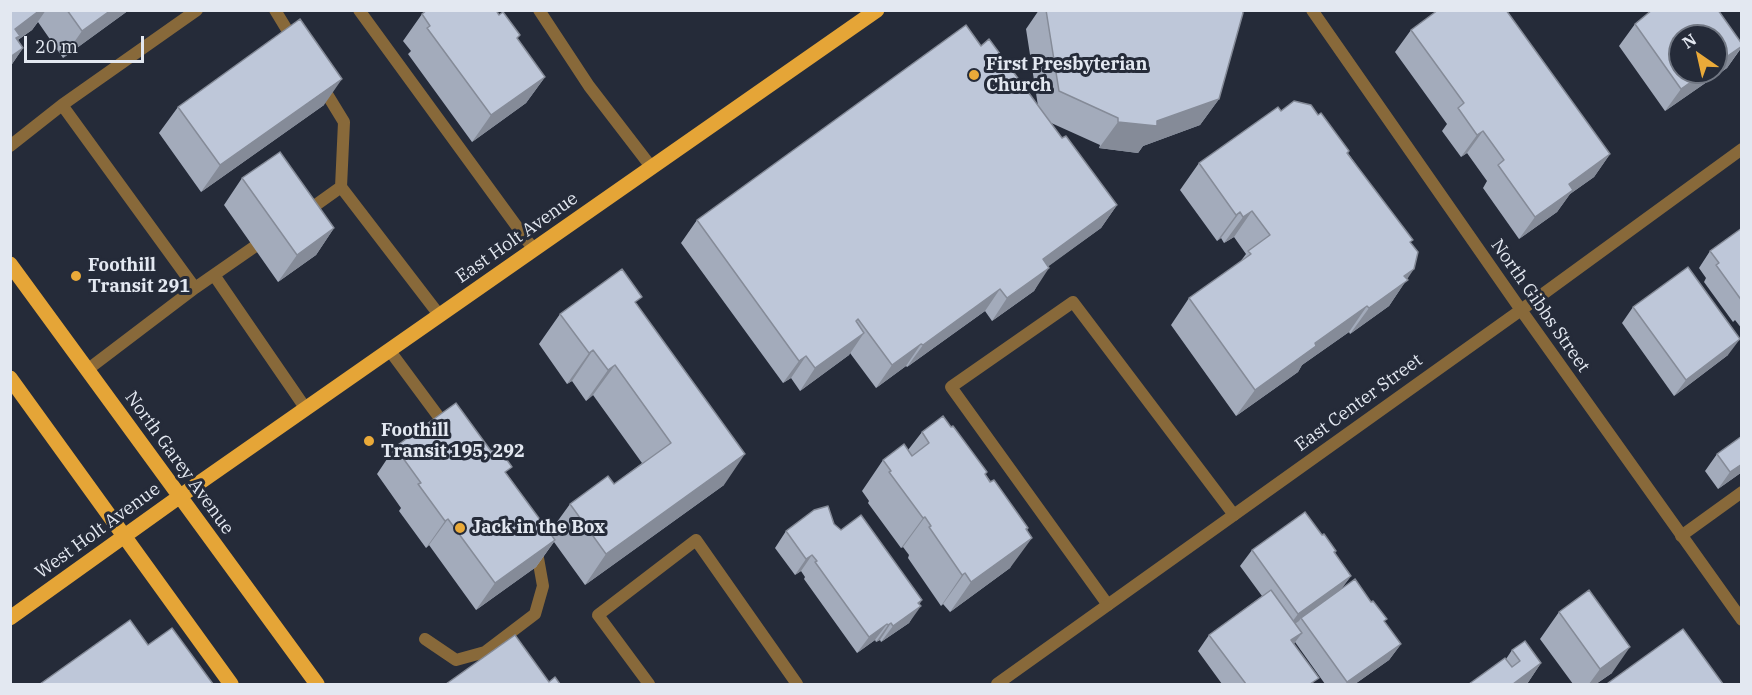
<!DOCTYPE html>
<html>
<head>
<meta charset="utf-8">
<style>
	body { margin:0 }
	#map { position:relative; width:1752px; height:695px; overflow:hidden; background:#252b39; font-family:"IBM Plex Serif",serif }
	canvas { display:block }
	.frame { position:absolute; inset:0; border:12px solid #e3e8f1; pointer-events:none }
	.north { position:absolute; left:1668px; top:24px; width:60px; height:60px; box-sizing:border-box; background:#252b39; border:2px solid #717783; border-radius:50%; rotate:326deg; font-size:16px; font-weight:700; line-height:24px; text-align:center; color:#e3e8f1 }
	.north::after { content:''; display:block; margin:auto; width:21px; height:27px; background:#eaaa39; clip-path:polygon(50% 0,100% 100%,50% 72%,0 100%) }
	.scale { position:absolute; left:24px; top:36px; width:120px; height:27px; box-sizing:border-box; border:3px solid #e3e8f1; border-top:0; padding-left:8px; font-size:18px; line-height:21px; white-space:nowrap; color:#e3e8f1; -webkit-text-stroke:4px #252b39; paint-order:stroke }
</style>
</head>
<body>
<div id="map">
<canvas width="1752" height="695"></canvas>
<div class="frame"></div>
<div class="north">N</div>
<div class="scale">20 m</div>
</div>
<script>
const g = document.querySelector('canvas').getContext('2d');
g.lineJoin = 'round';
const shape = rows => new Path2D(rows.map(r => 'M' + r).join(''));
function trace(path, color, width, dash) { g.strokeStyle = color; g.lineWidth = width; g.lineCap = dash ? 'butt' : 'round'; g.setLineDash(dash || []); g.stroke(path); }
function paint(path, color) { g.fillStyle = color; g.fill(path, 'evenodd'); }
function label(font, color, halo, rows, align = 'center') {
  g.font = font + ' "IBM Plex Serif",serif'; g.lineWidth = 6; g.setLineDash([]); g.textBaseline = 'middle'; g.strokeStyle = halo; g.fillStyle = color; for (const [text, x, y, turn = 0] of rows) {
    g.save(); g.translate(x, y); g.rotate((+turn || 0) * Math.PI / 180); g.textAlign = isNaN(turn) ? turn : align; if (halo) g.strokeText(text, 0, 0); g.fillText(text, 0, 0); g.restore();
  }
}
trace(shape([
	[275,10,295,43],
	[359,10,534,250],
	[539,10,589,86,652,168],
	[322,86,344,122,341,187],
	[62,105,197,10],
	[10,146,62,105,195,288],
	[306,212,341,187,440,316],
	[214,275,306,409],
	[390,351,447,428],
	[87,370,195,288,254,247],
	[1681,536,1742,492],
	[1108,605,951,387,1073,302,1234,515],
	[425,639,456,660,485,652,535,614,543,586,538,558,533,550],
	[649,684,598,615,696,540,797,684]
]), '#88693a', 12);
trace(shape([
	[1312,10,1521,310,1742,620],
	[997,684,1521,310,1742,149]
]), '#88693a', 12);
trace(shape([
	[10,264,317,684],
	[10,378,231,684],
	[10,618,179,497,877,10]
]), '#e5a537', 15);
paint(shape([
	[10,10,129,10,63,58,38,22,32,30,18,40,23,48,10,67],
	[1039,10,1242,10,1219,99,1200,125,1143,146,1138,153,1099,148,1100,145,1049,122,1062,138,1117,205,1101,228,1048,266,1034,291,992,321,985,311,907,367,906,366,876,388,850,353,849,355,800,391,791,378,783,383,681,243,697,220,981,46,1038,106,1026,29],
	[422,14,517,39,545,77,526,103,472,142,408,54,411,51,403,41],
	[1635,24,1742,44,1742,47,1727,68,1665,111,1619,46],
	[1411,30,1610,154,1594,177,1570,194,1557,212,1519,239,1483,188,1487,181,1467,153,1461,157,1442,131,1447,124,1395,52],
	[324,105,201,192,159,133,178,107],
	[1281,111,1318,115,1349,151,1348,153,1411,243,1407,279,1389,306,1350,334,1349,332,1302,365,1298,372,1236,416,1171,325,1189,298,1240,262,1246,254,1234,237,1224,243,1221,238,1217,241,1180,190,1199,163],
	[242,178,334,228,316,255,278,282,224,205],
	[1742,228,1742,329,1735,320,1733,322,1704,282,1706,278,1699,268,1710,251],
	[637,304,724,485,585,585,554,542,536,567,476,610,429,545,426,548,399,511,401,508,377,474,395,447,507,474,549,533,570,504,614,484,642,463,593,395,586,401,572,381,567,384,539,344,560,314],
	[1633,307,1728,355,1674,396,1622,323],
	[922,432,985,474,1028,528,1010,568,950,612,943,604,941,606,908,558,909,555,903,547,901,548,868,503,869,501,862,491,883,460,908,450],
	[1717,454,1742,472,1718,489,1705,471],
	[834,524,919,605,909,623,881,642,880,640,876,642,875,640,857,653,804,579,805,577,801,571,795,575,775,548,786,531],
	[1322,535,1336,551,1335,553,1351,576,1341,589,1385,622,1401,644,1389,660,1355,684,1325,684,1295,642,1294,644,1314,684,1222,684,1198,651,1209,635,1262,596,1240,566,1252,550],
	[1559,612,1612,673,1596,684,1573,684,1540,639],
	[1512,650,1541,663,1527,684,1469,684,1506,659]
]), '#a3abbb');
paint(shape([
	[40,10,46,10,32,30,16,41,15,29],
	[111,10,129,10,63,58,82,31],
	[1742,46,1727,68,1665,111,1681,89,1705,72,1716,72,1716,64],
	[23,48,10,67,10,57],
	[545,77,526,103,472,142,491,115],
	[342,79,324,105,201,192,220,165],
	[1219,99,1200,125,1143,146,1138,153,1099,148,1118,122,1157,121],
	[1483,131,1467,153,1461,157,1477,135],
	[1610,154,1594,177,1570,194,1557,212,1519,239,1535,217,1569,184],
	[1117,205,1101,228,1027,282,1043,259],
	[1252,211,1234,237,1224,243,1243,217],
	[1240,212,1221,238,1217,241,1236,215],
	[334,228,316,255,278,282,297,255],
	[1049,268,1034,291,992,321,1007,298],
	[1414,269,1389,306,1350,334,1369,308,1404,276],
	[1000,289,985,311,907,367,923,345],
	[1367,306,1349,332,1302,365,1298,372,1236,416,1255,390,1315,343],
	[864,333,849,355,800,391,815,368],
	[1740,339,1728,355,1674,396,1686,380],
	[921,344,906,366,876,388,892,365],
	[593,350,572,381,567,384,589,353],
	[806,356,791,378,783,383,799,361],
	[615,365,593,395,586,401,608,370],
	[745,454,724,485,585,585,606,554],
	[1742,464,1742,472,1718,489,1730,472],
	[925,517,903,547,901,548,923,518],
	[448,519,429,545,426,548,445,521],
	[1028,528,1009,554,1032,538,1010,568,950,612,971,582],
	[555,540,536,567,476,610,495,583],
	[812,555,801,571,795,575,806,559],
	[965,573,943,604,941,606,962,575],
	[1351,576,1339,592,1301,618,1299,621,1286,630,1298,614],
	[922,600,916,610,921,606,909,623,881,642,893,626],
	[891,623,880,640,876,642,888,625],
	[887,624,875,640,857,653,869,637],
	[1302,633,1290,649,1291,640],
	[1401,644,1389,660,1355,684,1345,684,1347,682],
	[1630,647,1612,673,1596,684,1589,684,1600,669],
	[1541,663,1527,684,1513,684]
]), '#858b98');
const building = shape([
	[10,10,40,10,15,29,20,36,16,38,23,48,10,57,10,10],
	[67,10,111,10,82,31,67,10],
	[427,10,496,10,499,15,503,12,520,35,517,38,545,77,491,115,427,28,430,26,422,14,427,10],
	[1046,10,1242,10,1243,13,1219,99,1157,121,1157,126,1118,122,1118,118,1059,91,1046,10],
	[1438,10,1506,10,1610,154,1569,184,1573,190,1535,217,1498,165,1504,160,1483,131,1477,135,1458,108,1464,103,1411,30,1438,10],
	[1652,10,1718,10,1742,44,1742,46,1716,64,1716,36,1680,36,1680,72,1705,72,1681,89,1635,24,1652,10],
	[300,19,342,79,220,165,178,107,300,19],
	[966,25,981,46,989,39,1062,138,1066,136,1117,205,1043,259,1049,268,1007,298,1000,289,923,345,921,344,892,365,858,319,856,321,864,333,815,368,806,356,799,361,697,220,966,25],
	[1294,101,1311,105,1318,115,1321,113,1349,151,1347,153,1413,240,1410,242,1418,252,1414,269,1404,276,1408,280,1369,308,1367,306,1315,343,1316,346,1255,390,1189,298,1251,254,1248,251,1270,235,1252,211,1243,217,1240,212,1236,215,1199,163,1278,107,1281,111,1294,101],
	[280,152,334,228,297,255,242,178,280,152],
	[1742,228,1742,301,1716,265,1719,263,1710,251,1742,228],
	[1688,267,1740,339,1686,380,1633,307,1688,267],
	[622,269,642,297,635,302,745,454,606,554,570,504,608,476,614,484,671,443,615,365,608,370,593,350,589,353,560,314,622,269],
	[456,403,491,451,497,446,512,467,505,472,555,540,495,583,448,519,445,521,418,484,421,483,395,447,456,403],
	[943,416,951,427,953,426,987,472,985,474,990,482,994,480,1028,528,1026,529,1032,538,971,582,965,573,962,575,929,527,931,526,925,517,923,518,889,472,891,471,883,460,904,444,912,456,929,443,922,432,943,416],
	[1742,436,1742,464,1730,472,1717,454,1742,436],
	[828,506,834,524,841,530,861,515,922,600,918,603,921,606,893,626,891,623,888,625,887,624,869,637,815,562,817,561,812,555,806,559,786,531,814,510,828,506],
	[1305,512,1322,535,1324,534,1336,551,1334,552,1351,576,1298,614,1252,550,1305,512],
	[1355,579,1371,602,1373,601,1387,619,1384,621,1401,644,1347,682,1301,618,1355,579],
	[1271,590,1302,633,1291,640,1319,678,1310,684,1246,684,1209,635,1271,590],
	[1589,590,1630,647,1600,669,1559,612,1589,590],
	[130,620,148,645,172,628,213,684,40,684,130,620],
	[1683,629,1723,684,1609,684,1608,683,1683,629],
	[515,635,549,682,555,677,560,684,446,684,515,635],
	[1525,641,1541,663,1513,684,1469,684,1505,658,1512,667,1520,661,1512,650,1525,641]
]);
paint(building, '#bec7d9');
trace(building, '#858b98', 1.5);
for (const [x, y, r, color] of [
	[974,75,6,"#eaaa39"],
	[76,276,6,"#eaaa39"],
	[369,441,6,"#eaaa39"],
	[460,528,6,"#eaaa39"]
]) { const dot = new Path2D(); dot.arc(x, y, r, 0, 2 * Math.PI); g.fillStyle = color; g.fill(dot); trace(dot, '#252b39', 2); }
label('bold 18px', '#e3e8f1', '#252b39', [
	["First Presbyterian",986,65],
	["Church",986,86],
	["Foothill",88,266],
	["Transit 291",88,287],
	["Foothill",381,431],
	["Transit 195, 292",381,452],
	["Jack in the Box",472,528]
], 'left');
label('18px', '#e3e8f1', '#252b39', [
	["East Holt Avenue",517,238,-35],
	["North Gibbs Street",1540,306,55],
	["East Center Street",1359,403,-36],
	["North Garey Avenue",179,463,54],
	["West Holt Avenue",98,531,-36]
]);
</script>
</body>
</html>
